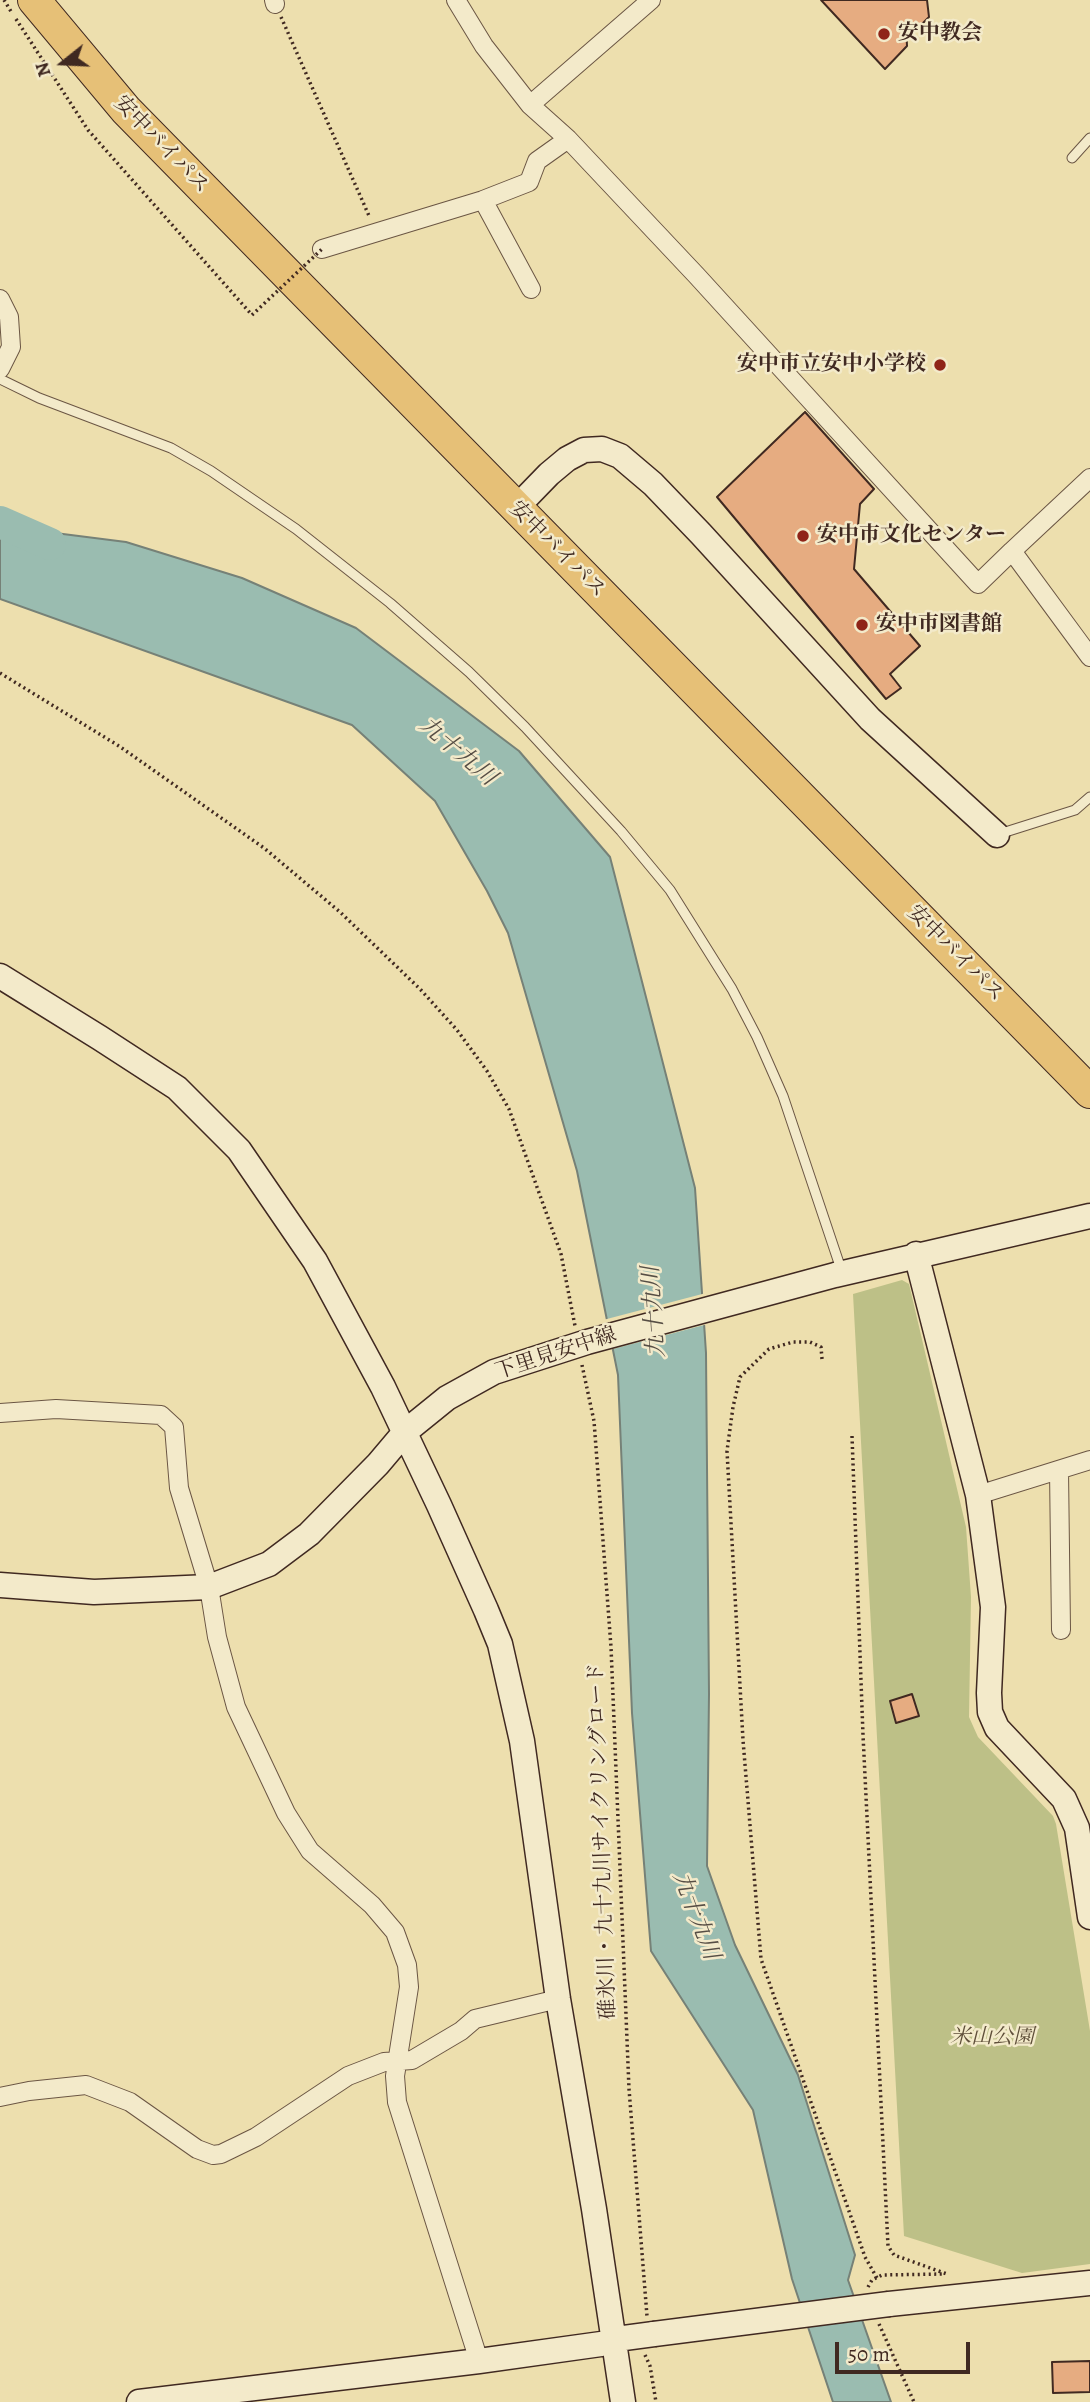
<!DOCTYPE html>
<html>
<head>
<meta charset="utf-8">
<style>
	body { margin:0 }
	#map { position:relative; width:1090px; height:2402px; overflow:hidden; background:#eddfae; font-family:Alegreya,serif }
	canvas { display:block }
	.north { position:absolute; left:28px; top:28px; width:70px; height:70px; -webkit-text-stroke:5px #f3eaca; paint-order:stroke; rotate:252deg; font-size:19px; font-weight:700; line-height:28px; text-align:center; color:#402921 }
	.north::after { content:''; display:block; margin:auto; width:24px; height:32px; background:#402921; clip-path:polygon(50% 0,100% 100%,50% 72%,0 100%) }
	.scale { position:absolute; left:835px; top:2342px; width:135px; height:32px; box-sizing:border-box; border:4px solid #402921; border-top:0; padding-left:9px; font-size:21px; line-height:24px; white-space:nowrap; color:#402921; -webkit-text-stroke:5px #f3eaca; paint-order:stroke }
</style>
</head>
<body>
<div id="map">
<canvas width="1090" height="2402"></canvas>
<div class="north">N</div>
<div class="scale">50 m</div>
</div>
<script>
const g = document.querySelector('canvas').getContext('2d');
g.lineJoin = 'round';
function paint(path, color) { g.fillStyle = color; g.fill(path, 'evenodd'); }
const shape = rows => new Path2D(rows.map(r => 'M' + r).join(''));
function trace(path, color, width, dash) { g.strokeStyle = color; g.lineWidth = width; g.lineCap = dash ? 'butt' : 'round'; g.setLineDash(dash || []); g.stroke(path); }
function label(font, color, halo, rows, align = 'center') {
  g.font = font + ' Alegreya,"Noto Serif JP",serif'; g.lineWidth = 5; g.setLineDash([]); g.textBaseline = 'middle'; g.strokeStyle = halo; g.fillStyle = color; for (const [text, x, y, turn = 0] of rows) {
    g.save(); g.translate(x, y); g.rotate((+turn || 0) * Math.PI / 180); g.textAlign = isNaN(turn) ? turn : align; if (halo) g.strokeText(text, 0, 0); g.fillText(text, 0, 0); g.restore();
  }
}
paint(shape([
	[902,1280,909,1284,966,1527,971,1597,969,1717,978,1737,1053,1816,1056,1824,1090,2031,1090,2264,1022,2273,904,2236,853,1294]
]), '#bdc087');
const water = shape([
	[0,526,126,542,242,578,356,628,519,751,610,857,695,1188,706,1353,709,1694,707,1866,735,1945,798,2075,855,2255,848,2280,891,2402,833,2402,792,2279,753,2110,651,1951,632,1713,618,1375,577,1171,508,933,487,891,435,801,352,725,0,599,0,526]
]);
paint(water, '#9abcb0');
trace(water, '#768177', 2);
paint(shape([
	[706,1293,708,1324,609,1350,603,1320]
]), '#eddfae');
trace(shape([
	[0,522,50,544]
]), '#9abcb0', 32);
const building = shape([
	[821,0,927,0,929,17,921,25,906,22,907,46,885,69,821,0],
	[805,412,874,489,860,504,854,569,920,646,890,674,901,688,886,699,717,497,805,412],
	[912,1694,919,1716,896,1723,890,1701,912,1694],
	[1090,2361,1090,2392,1053,2393,1052,2362,1090,2361]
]);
paint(building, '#e6ac81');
trace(building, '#402921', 2);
const lane = shape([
	[1072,158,1090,138],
	[0,379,39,398,171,448,211,471,296,529,390,603,469,672,525,727,621,831,670,890,732,989,757,1037,783,1096,842,1272],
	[999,834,1075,810,1090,797]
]);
const street = shape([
	[274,0,275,4],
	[456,0,484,46,530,105,568,139,697,276,978,584,1012,551],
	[530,105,651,0],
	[483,200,531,289],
	[322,249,483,200,529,182,537,161,568,139],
	[0,299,9,317,11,347,0,369],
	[1090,478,1012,551,1090,657],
	[0,1413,56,1409,161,1415,174,1427,179,1488,209,1587,217,1637,236,1707,286,1813,310,1851,372,1905,395,1932,407,1965,409,1987,395,2076,397,2102,479,2361],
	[1059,1470,1061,1630],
	[978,1495,1090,1460],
	[0,2097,29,2091,86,2085,130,2102,197,2149,213,2155,221,2154,256,2137,348,2076,384,2062,412,2060,461,2031,475,2019,558,1999]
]);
const secondary = shape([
	[516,508,549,474,567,459,584,450,602,449,620,456,653,484,701,534,870,719,997,835],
	[0,976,100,1038,177,1088,239,1150,315,1261,383,1387,439,1505,486,1610,500,1644,522,1741,558,1999,594,2209,623,2402],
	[916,1254,978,1495,993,1607,989,1693,990,1712,997,1728,1064,1799,1077,1828,1090,1917],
	[0,1585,94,1592,209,1587,269,1564,309,1534,378,1464,405,1432,447,1398,494,1372,587,1342,835,1275,1090,1216],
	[889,2304,1090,2283],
	[139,2402,479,2361,601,2344,624,2338,654,2334]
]);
const highway = shape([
	[34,0,126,110,1090,1092]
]);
trace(lane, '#6b5644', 11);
trace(street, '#6b5644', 20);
trace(secondary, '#402921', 27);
trace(highway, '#402921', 34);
trace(shape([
	[4,0,12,13],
	[281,17,370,218],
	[16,19,88,130,252,315],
	[0,673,119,746,264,848,340,912,420,989,457,1030,487,1071,509,1109,561,1254,575,1326],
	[822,1359,821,1347,810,1342,793,1342,769,1349,740,1377,733,1407,727,1451,743,1740,761,1959,865,2257,877,2278],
	[582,1365,594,1421,611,1647,629,2089,647,2316],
	[852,1436,863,1735,888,2246,894,2255,947,2274],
	[868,2287,872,2280,882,2275,943,2274],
	[879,2324,914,2402],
	[645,2355,650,2366,656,2402]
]), '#402921', 3.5, [2, 3.5]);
trace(lane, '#f3eaca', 9);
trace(street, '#f3eaca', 18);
trace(secondary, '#f3eaca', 24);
trace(highway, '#e6c077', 32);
const secondaryBridge = shape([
	[654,2334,889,2304]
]);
trace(secondaryBridge, '#402921', 27, []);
trace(shape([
	[252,315,322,249]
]), '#402921', 3.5, [2, 3.5]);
trace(secondaryBridge, '#f3eaca', 24);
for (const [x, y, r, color] of [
	[884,34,7,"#8f2418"],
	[940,365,7,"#8f2418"],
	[803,536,7,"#8f2418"],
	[862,625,7,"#8f2418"]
]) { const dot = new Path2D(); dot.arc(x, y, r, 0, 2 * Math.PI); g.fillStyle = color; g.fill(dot); trace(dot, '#f3eaca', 2.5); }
label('bold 21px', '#402921', '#f3eaca', [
	["安中教会",898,34],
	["安中市立安中小学校",926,365,"right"],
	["安中市文化センター",817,536],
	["安中市図書館",876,625]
], 'left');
label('21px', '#402921', '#f3eaca', [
	["安中バイパス",161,145,46],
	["安中バイパス",557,550,45],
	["安中バイパス",955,954,45],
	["下里見安中線",556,1354,-18],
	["碓氷川・九十九川サイクリングロード",603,1841,-92]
]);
label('italic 21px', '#5f4f3a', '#f3eaca', [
	["米山公園",992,2038]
]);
label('italic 23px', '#564e45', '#f3eaca', [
	["九十九川",457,752,40],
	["九十九川",655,1312,-94],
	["九十九川",695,1916,69]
]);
</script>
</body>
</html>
